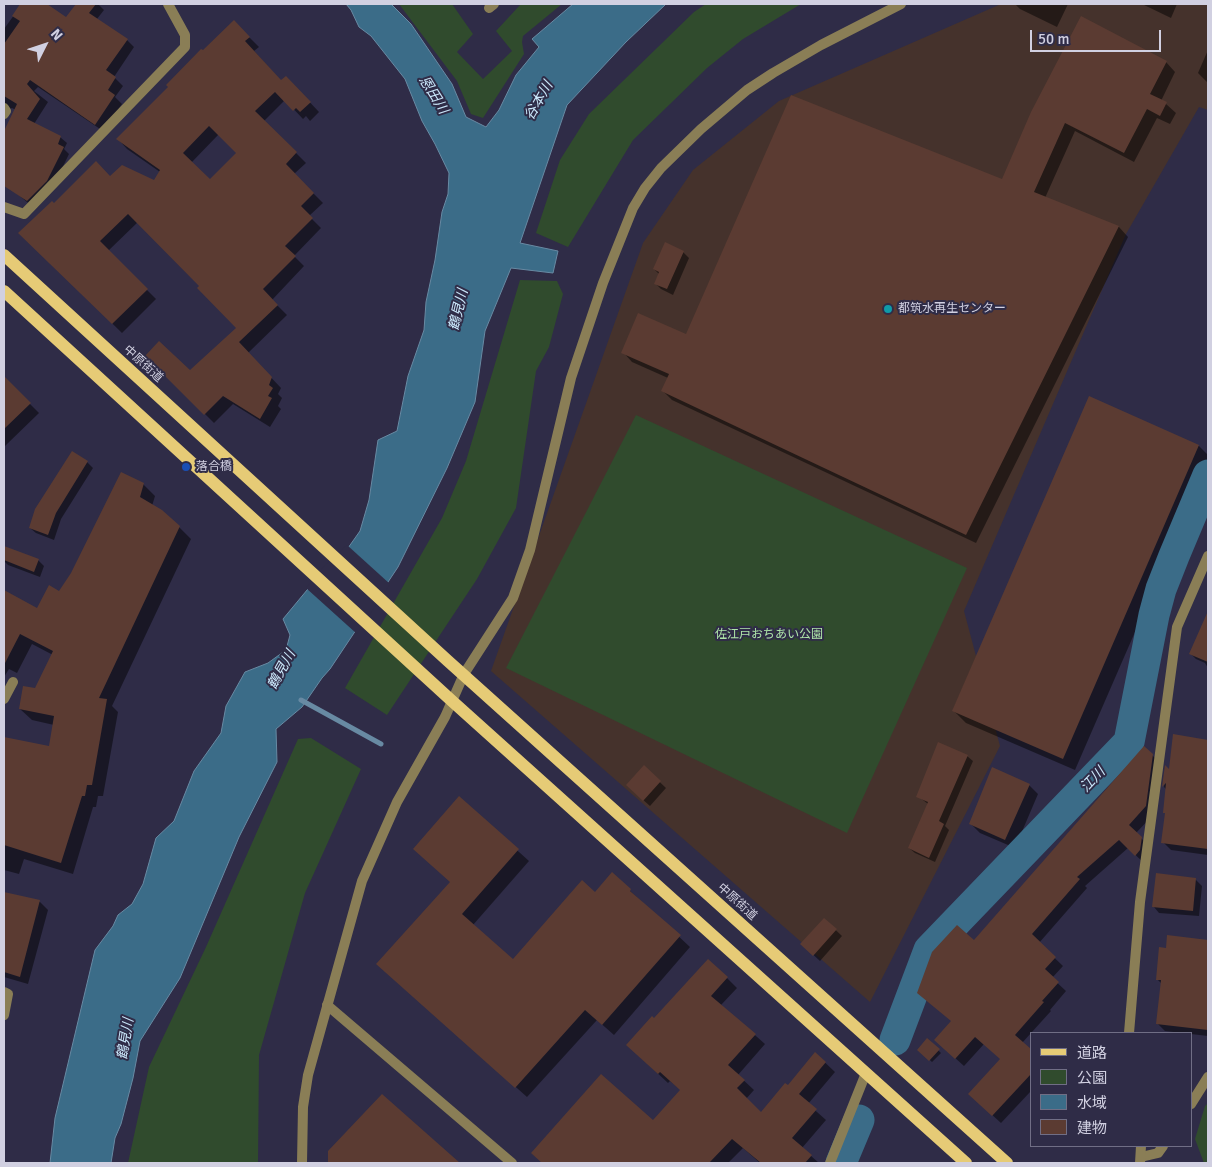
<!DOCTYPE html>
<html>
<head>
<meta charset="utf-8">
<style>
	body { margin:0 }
	#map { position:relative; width:1212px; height:1167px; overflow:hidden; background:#2f2c47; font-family:Signika,"Noto Sans JP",sans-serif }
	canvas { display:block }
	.frame { position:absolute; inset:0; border:5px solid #d1d0e1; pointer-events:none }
	.legend { position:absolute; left:1030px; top:1032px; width:162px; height:115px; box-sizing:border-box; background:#2f2c47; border:1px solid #706e85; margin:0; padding:6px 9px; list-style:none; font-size:15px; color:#d1d0e1 }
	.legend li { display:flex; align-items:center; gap:10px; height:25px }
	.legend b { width:25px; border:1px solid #706e85 }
	.north { position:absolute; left:20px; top:20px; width:50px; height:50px; -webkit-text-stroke:4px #2f2c47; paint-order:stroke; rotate:49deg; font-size:14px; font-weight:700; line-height:20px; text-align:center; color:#d1d0e1 }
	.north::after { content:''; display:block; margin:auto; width:18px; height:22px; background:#d1d0e1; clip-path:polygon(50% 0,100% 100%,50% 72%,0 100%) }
	.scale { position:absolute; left:1030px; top:30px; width:131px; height:22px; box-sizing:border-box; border:2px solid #d1d0e1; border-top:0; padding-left:6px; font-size:15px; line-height:18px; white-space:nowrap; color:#d1d0e1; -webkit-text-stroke:4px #2f2c47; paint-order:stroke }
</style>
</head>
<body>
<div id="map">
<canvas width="1212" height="1167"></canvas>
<div class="frame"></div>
<ul class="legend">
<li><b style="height:6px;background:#e6cb76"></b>道路</li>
<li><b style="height:14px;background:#304b2d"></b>公園</li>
<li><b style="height:14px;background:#3b6c88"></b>水域</li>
<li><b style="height:14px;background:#5b3b32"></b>建物</li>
</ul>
<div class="north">N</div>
<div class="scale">50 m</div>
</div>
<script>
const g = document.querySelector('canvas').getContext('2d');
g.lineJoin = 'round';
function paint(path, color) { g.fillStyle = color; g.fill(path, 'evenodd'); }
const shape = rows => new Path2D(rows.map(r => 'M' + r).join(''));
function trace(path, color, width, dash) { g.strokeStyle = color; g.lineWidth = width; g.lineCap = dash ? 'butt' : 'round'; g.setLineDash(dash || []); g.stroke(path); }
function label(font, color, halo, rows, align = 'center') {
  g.font = font + ' Signika,"Noto Sans JP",sans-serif'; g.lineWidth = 4; g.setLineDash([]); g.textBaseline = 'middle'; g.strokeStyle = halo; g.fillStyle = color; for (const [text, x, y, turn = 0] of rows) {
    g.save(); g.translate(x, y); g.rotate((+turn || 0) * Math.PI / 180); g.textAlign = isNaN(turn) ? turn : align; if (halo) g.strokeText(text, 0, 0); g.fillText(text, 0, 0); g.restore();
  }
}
paint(shape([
	[1001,4,1208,4,1208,110,1199,107,1126,234,964,611,1000,746,870,1002,491,671,643,243,693,170,779,101]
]), '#45322c');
paint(shape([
	[399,4,452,4,473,34,457,52,483,79,512,51,496,31,521,4,562,4,523,36,522,42,524,54,483,118,471,114,457,81],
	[706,4,801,4,743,39,707,68,633,140,568,247,536,233,560,160,589,114,694,12],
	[520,280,557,281,563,294,549,347,536,371,516,508,477,579,387,715,345,688,442,518,466,461],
	[636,415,967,568,847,833,506,668],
	[311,738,361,769,305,893,259,1055,258,1163,128,1163,149,1067,206,947,298,739],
	[1208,1103,1208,1163,1204,1163,1195,1139,1205,1106]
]), '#304b2d');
const water = shape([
	[346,4,391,4,411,24,452,84,466,117,486,127,499,110,516,75,539,47,532,39,573,4,666,4,626,42,567,105,520,243,558,251,553,273,511,268,485,331,475,402,447,468,398,567,330,669,322,678,302,707,276,729,277,762,239,837,180,978,140,1041,133,1078,121,1124,115,1138,111,1163,50,1163,55,1118,95,950,113,926,118,915,132,904,143,884,156,838,174,821,194,771,221,733,226,706,245,672,268,663,286,650,290,635,283,619,327,566,348,548,360,531,369,500,378,440,397,431,408,376,424,330,426,302,435,260,442,212,448,194,449,173,435,144,422,121,405,79,371,36,359,27,351,10,346,4]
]);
paint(water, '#3b6c88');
trace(water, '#688aa3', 1);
paint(shape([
	[347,545,390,584,357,634,306,588,326,564]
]), '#2f2c47');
paint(shape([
	[22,4,45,4,66,19,78,4,98,4,104,10,97,19,127,40,134,47,114,77,123,86,115,97,122,104,103,131,38,87,34,91,48,102,34,124,60,137,67,143,64,149,69,154,53,187,33,207,15,192,14,182,4,175,4,133,18,111,12,108,7,110,5,113,4,122,4,29],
	[1015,4,1068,4,1057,27,1020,9],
	[1142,4,1177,4,1171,18],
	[234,22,259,47,254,51,281,81,286,77,319,112,310,121,306,116,303,119,285,100,264,121,306,163,294,174,323,203,309,216,321,228,294,256,304,266,272,300,287,315,248,353,281,388,278,394,282,398,278,406,281,409,270,427,233,404,214,423,147,356,190,372,237,328,201,286,138,222,108,251,156,299,122,333,20,233,54,204,111,178,154,182,160,172,127,149,118,139,203,52],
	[219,134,238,153,210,180,191,163],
	[1208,50,1208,83,1198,73],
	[1166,62,1175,72,1161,101,1166,104,1176,113,1170,124,1157,118,1134,162,1075,131,1045,198,1119,227,1128,237,976,543,672,400,663,391,668,378,632,362,623,352,687,336,1003,181,1032,113],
	[683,252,689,258,673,295,661,289,655,283,659,274,654,269],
	[4,378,39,413,5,446,4,445],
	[1089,398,1199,446,1208,455,1208,464,1075,770,966,723,953,710],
	[87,462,93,468,61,519,54,540,36,533,30,528],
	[143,484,155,496,152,506,179,527,191,539,112,706,118,712,103,796,98,796,96,807,93,807,73,874,24,859,19,874,4,870,4,738,50,747,54,725,32,720,20,709,36,689,53,655,32,644,17,673,9,669,4,677,4,592,38,610,60,592],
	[4,548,38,560,44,566,40,577,8,565,4,561],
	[1206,619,1208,620,1208,668,1205,663,1196,659,1191,654],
	[1205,740,1208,744,1208,855,1171,850,1163,842,1166,814,1167,790,1164,787,1166,768,1170,771],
	[1152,755,1160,763,1154,814,1136,833,1149,846,1144,863,1128,848,1085,886,1087,888,1039,943,1063,966,1052,978,1066,991,1050,1010,1051,1011,1022,1043,1031,1051,1031,1091,1001,1123,978,1102,1001,1059,984,1044,964,1066,944,1048,974,942],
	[967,756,973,761,945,826,949,830,935,862,915,853,909,848,928,804,918,796],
	[644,767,666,788,650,806,633,791],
	[1029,785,1038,794,1015,848,980,833,970,823],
	[459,798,529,861,473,925,513,961,595,893,612,874,690,947,614,1035,597,1020,527,1097,389,974,451,882],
	[1196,880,1202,886,1199,916,1159,913,1154,907],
	[4,893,40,902,48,910,28,984,4,977],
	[824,919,842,936,820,961,808,950],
	[1169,937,1208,941,1208,1036,1165,1031,1158,1024,1162,984,1157,979,1167,949],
	[727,978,737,988,721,1005,765,1044,738,1075,754,1090,746,1099,761,1113,788,1086,816,1054,835,1072,808,1104,826,1120,802,1148,819,1163,760,1163,743,1148,728,1163,660,1163,659,1162,658,1163,543,1163,533,1153,653,1122,681,1090,670,1081,668,1083,637,1054,654,1020],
	[928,1040,941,1053,932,1062,919,1050],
	[382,1096,458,1163,330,1163,329,1152]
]), '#0007');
trace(shape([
	[301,700,381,744]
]), '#688aa3', 5);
trace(shape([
	[895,1040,929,950,1129,742,1154,615,1161,589,1174,556,1208,475],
	[841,1163,859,1120]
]), '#3b6c88', 31);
paint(shape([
	[20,4,47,4,66,17,76,4,96,4,89,13,128,39,106,70,116,77,108,90,115,95,95,125,30,80,27,84,40,99,27,119,61,136,58,144,64,147,47,181,27,201,4,186,4,131,17,104,4,96,4,44,20,21,12,16],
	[1081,16,1167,61,1150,94,1167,102,1160,116,1147,109,1124,153,1065,123,1034,192,1119,226,966,535,661,391,669,374,621,353,638,313,686,334,791,95,1002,179,1031,112],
	[234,20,250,37,245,41,281,80,286,76,311,102,300,112,296,108,293,111,275,92,255,111,297,152,286,164,314,193,301,206,313,218,285,246,296,256,263,289,278,305,239,342,272,377,269,385,273,388,268,396,272,398,260,419,223,396,204,415,145,356,159,341,190,370,236,328,197,288,199,286,128,214,100,241,148,289,112,324,18,233,52,201,54,203,96,161,110,176,122,165,154,180,160,170,116,139,168,87,166,85,201,49,203,50],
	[209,126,236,153,210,179,183,153],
	[665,242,684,251,667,289,654,284,659,272,653,269],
	[4,376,31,403,4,429],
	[1089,396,1199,445,1063,759,952,711],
	[72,451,88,461,56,513,48,535,29,528,35,509],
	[121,472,144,483,140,497,162,510,180,526,99,698,107,699,92,785,87,785,85,796,82,796,61,863,4,845,4,737,49,746,54,716,19,709,23,686,35,688,53,651,20,634,4,665,4,590,37,608,49,585,59,591,71,573],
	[4,546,39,559,34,572,4,560],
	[1208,611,1208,662,1189,654],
	[1173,734,1208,740,1208,849,1161,843,1165,813,1163,813,1166,783,1162,787,1165,765,1169,769],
	[938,742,968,755,939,821,944,824,929,858,908,848,928,802,916,797],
	[1144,746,1153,754,1146,806,1129,825,1142,837,1140,850,1135,856,1119,840,1077,877,1080,879,1032,934,1056,957,1045,969,1059,982,1042,1001,1044,1002,1015,1035,1031,1049,1031,1074,992,1116,968,1094,1000,1059,975,1037,955,1059,934,1040,951,1021,917,993,932,952,957,925,974,940],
	[644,765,661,781,643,801,626,785],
	[992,767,1030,784,1005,840,969,824],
	[459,796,519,849,462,914,513,959,582,880,595,892,612,872,631,889,630,891,681,935,602,1025,585,1010,515,1088,376,964,450,882,413,849],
	[1156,873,1196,878,1193,911,1152,907],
	[4,892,40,900,20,977,4,972],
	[824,918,837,929,813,956,800,944],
	[1167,935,1208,940,1208,1030,1156,1024,1161,980,1156,980,1159,947,1166,948],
	[708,959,728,977,711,996,756,1034,728,1065,745,1080,737,1088,761,1112,785,1083,788,1085,815,1052,826,1062,799,1094,817,1109,792,1138,812,1155,805,1163,761,1163,732,1139,709,1163,542,1163,531,1153,601,1074,653,1120,680,1090,660,1072,658,1074,626,1045,652,1016,654,1018],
	[927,1038,940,1049,929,1061,917,1050],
	[382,1094,460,1163,328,1163,328,1151]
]), '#5b3b32');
trace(shape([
	[489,8,494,4],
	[4,108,6,111,4,114],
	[4,207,24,214,185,47,185,35,168,4],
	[4,699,13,682],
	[4,992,8,994,4,1015],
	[327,1005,512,1163],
	[1129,1033,1140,902,1177,627,1208,556],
	[1191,1104,1208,1077],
	[1141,1157,1158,1153,1163,1146],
	[830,1163,866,1073]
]), '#8a7e56', 10);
trace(shape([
	[302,1163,303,1107,308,1075,362,881,397,802,445,717,464,674,513,598,530,550,571,378,603,283,633,208,645,188,661,168,701,129,747,90,773,73,821,45,901,4],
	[1140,1163,1141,1146]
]), '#8a7e56', 10);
trace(shape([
	[4,255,448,661,1007,1163],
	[4,291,452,701,966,1163]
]), '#e6cb76', 12);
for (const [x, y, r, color] of [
	[888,309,5,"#0f9aa8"],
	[186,467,5,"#1a4fb4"]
]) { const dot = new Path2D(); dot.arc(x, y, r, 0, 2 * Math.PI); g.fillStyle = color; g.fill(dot); trace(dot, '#2f2c47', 2); }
label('12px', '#d1d0e1', '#2f2c47', [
	["都筑水再生センター",898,309],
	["落合橋",196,467]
], 'left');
label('12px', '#d1d0e1', '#2f2c47', [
	["中原街道",143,364,42],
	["中原街道",737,902,42]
]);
label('12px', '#afe6a9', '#2f2c47', [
	["佐江戸おちあい公園",769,635]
]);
label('italic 14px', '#cbe8fb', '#2f2c47', [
	["恩田川",433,95,58],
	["谷本川",539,101,-60],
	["鶴見川",459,310,-77],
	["鶴見川",282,670,-61],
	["江川",1093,780,-46],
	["鶴見川",126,1039,-81]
]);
</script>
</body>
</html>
